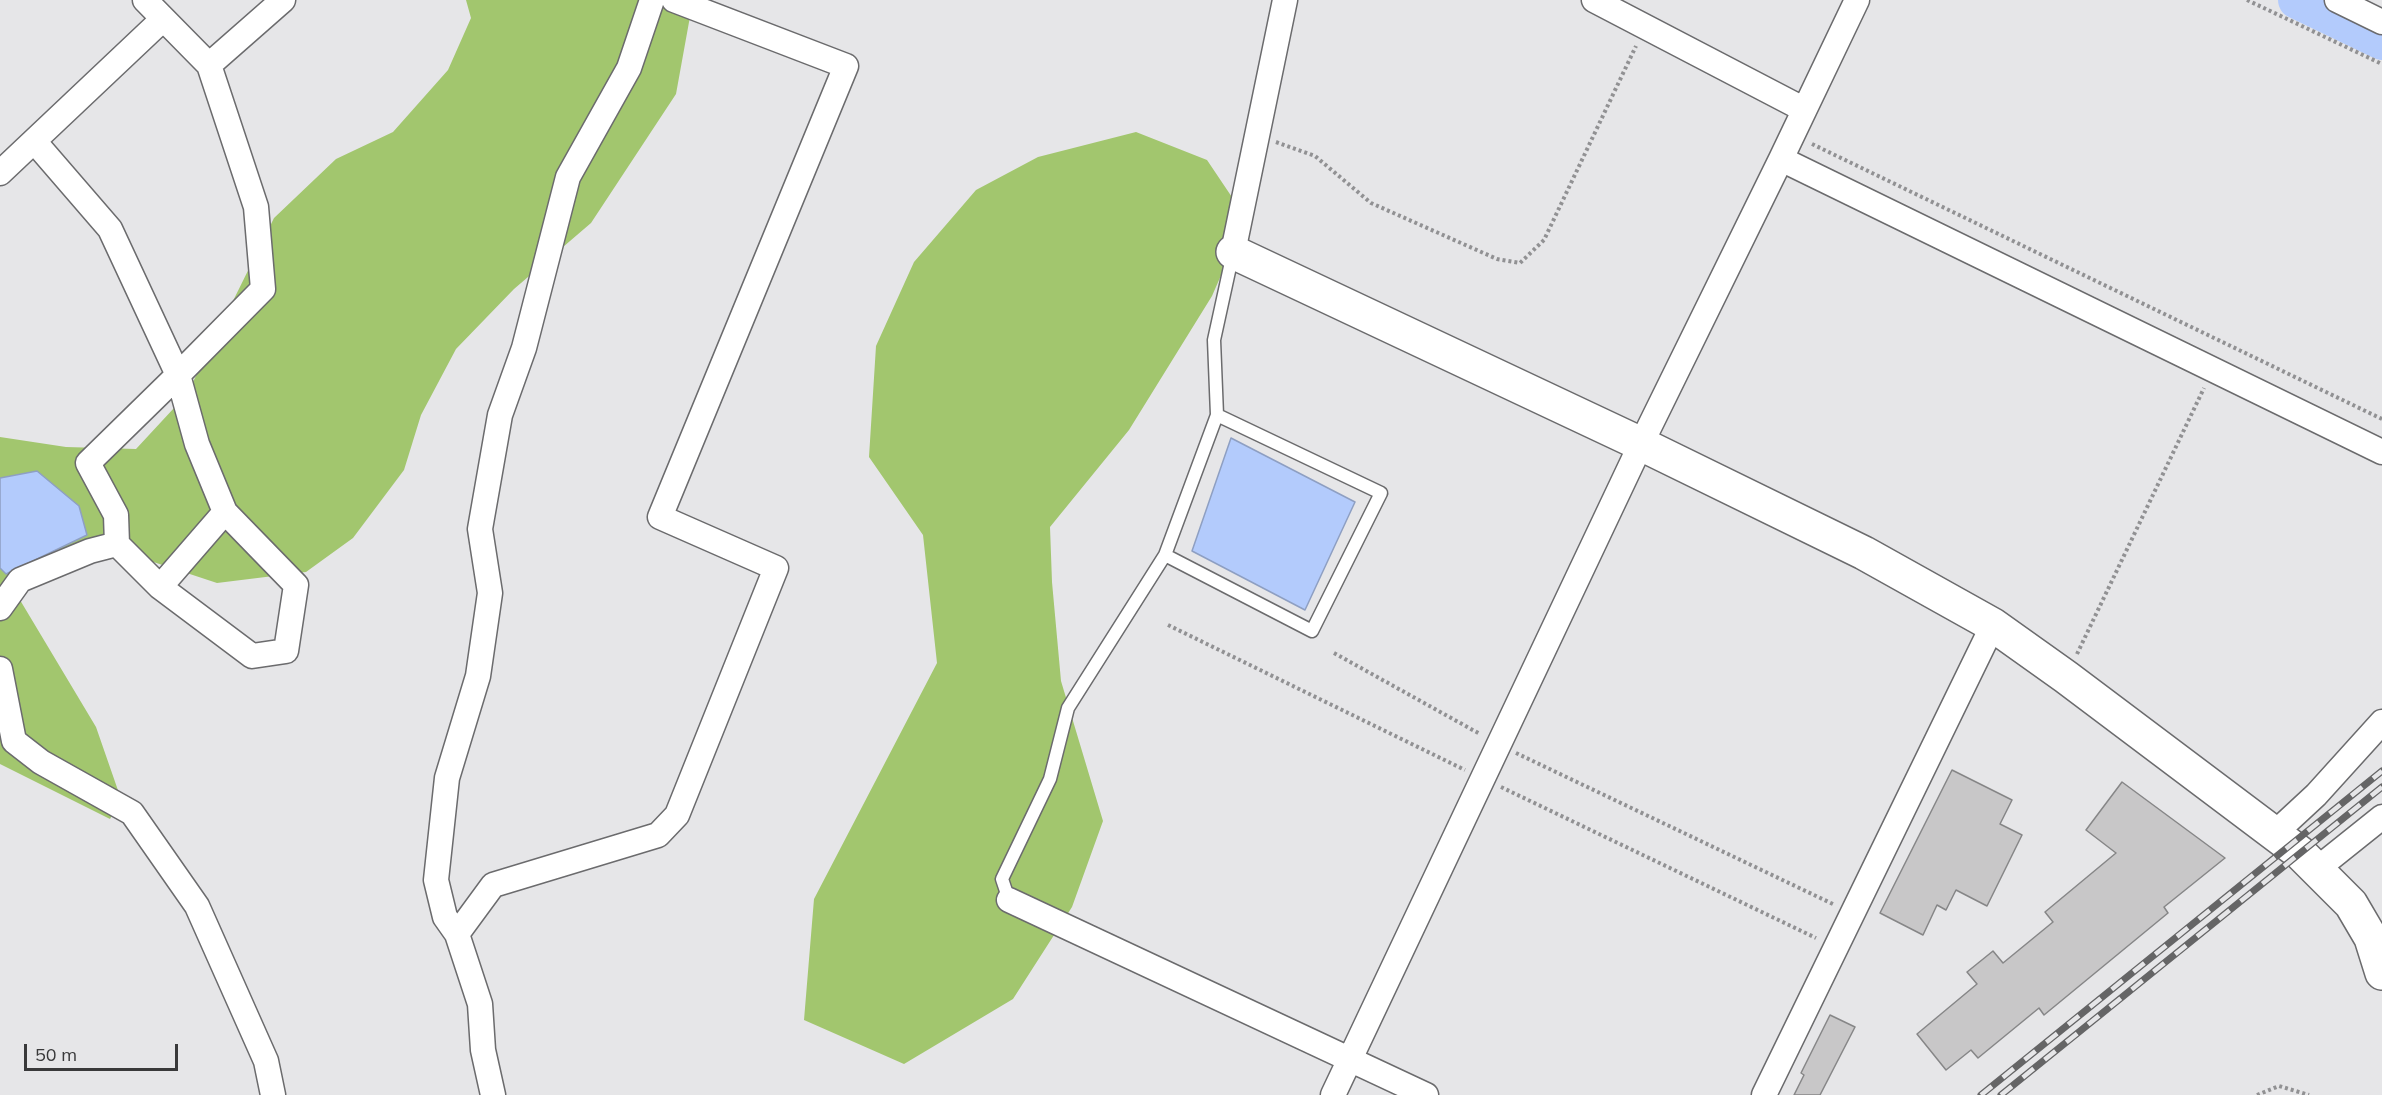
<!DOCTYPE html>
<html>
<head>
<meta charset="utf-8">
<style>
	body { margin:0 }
	#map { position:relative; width:2382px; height:1095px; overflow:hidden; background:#e6e6e8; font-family:Mulish,sans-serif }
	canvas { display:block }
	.scale { position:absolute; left:24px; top:1044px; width:154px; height:27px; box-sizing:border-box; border:3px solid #39393a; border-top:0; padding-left:8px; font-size:18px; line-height:21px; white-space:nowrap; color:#39393a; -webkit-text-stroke:4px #e6e6e8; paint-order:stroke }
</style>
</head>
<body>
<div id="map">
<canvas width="2382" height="1095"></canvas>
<div class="scale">50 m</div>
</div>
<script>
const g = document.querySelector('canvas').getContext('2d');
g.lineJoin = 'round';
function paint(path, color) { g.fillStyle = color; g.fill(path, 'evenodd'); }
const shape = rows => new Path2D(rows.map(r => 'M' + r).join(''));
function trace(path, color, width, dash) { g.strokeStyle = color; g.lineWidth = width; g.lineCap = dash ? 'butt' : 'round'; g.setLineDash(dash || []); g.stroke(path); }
paint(shape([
	[466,0,693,0,676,94,591,223,514,289,456,349,421,415,404,470,353,538,306,572,217,583,105,546,13,552,14,590,96,727,121,799,110,819,0,764,0,437,66,447,136,449,187,394,274,218,336,159,393,132,448,70,471,18],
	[1136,132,1207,160,1246,218,1212,296,1129,430,1050,527,1052,582,1061,681,1103,821,1072,907,1013,999,904,1064,804,1020,814,899,937,663,923,535,869,457,876,346,914,262,976,190,1038,157]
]), '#a2c66e');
const water = shape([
	[1231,438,1355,502,1305,610,1192,551,1231,438],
	[37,471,79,506,87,535,6,574,0,568,0,478,37,471]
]);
paint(water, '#b3cbfc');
trace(water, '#8e9fc2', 1.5);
trace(shape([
	[2297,0,2382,41]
]), '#b3cbfc', 38);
const building = shape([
	[1952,770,2012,800,2000,824,2022,835,1987,906,1956,890,1946,910,1937,905,1923,935,1880,913,1952,770],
	[2122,782,2225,858,2164,907,2168,913,2044,1015,2039,1008,1978,1058,1971,1050,1946,1070,1917,1034,1977,984,1967,972,1993,951,2003,963,2053,922,2045,912,2116,853,2086,830,2122,782],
	[1830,1015,1855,1027,1820,1095,1794,1095,1804,1075,1801,1073,1830,1015]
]);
paint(building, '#c8c7c8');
trace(building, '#868687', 1.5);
const lane = shape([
	[1165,555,1312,631,1381,493,1217,415],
	[1009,900,1002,879,1050,779,1068,708,1165,555,1217,415,1214,340,1233,253]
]);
const street = shape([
	[1594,0,1803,109],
	[2337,0,2382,22],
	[209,65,283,0],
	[34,141,110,229,178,375,197,444,225,512,296,585,286,651,252,656,160,587,117,544,116,515,88,463,178,375,263,289,256,207,209,65,145,0],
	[1781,159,2382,452],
	[0,173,163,19],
	[1233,252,1285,0],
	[160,587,225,512],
	[0,608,20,580,90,551,117,544],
	[0,669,14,741,41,762,132,813,197,906,266,1061,273,1095],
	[2275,833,2316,795,2382,722],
	[2317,869,2382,817],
	[1009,900,1426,1095],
	[457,934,493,885,658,835,677,815,776,568,660,517,846,66,674,0],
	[493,1095,483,1050,480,1004,457,934,445,917,436,880,447,778,478,676,490,593,480,529,500,415,524,348,568,177,629,68,652,0],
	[1333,1095,1641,444,1781,159,1857,0],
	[1764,1095,1993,625]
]);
const secondary = shape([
	[1233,252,1641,444,1864,553,1993,625,2066,677,2300,853,2351,904,2371,938,2382,973]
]);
trace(lane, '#6b6b6d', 15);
trace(street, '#6b6b6d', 27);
trace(secondary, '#6b6b6d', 36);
trace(shape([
	[2247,0,2382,64],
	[1276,142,1315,156,1371,203,1497,259,1520,263,1544,240,1636,46],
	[1812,144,2382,419],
	[1168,625,1465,770],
	[1334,653,1480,734],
	[2077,654,2204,388],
	[1516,753,1835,905],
	[1501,787,1816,938],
	[2257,1095,2279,1086,2309,1095]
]), '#919193', 4, [3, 3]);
trace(lane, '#fff', 12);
trace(street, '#fff', 24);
trace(secondary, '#fff', 33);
const rail = shape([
	[1981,1095,2382,771],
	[2001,1095,2382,787]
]);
trace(rail, '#656566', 7);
trace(rail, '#e6e6e8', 4.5, [14]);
</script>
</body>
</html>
